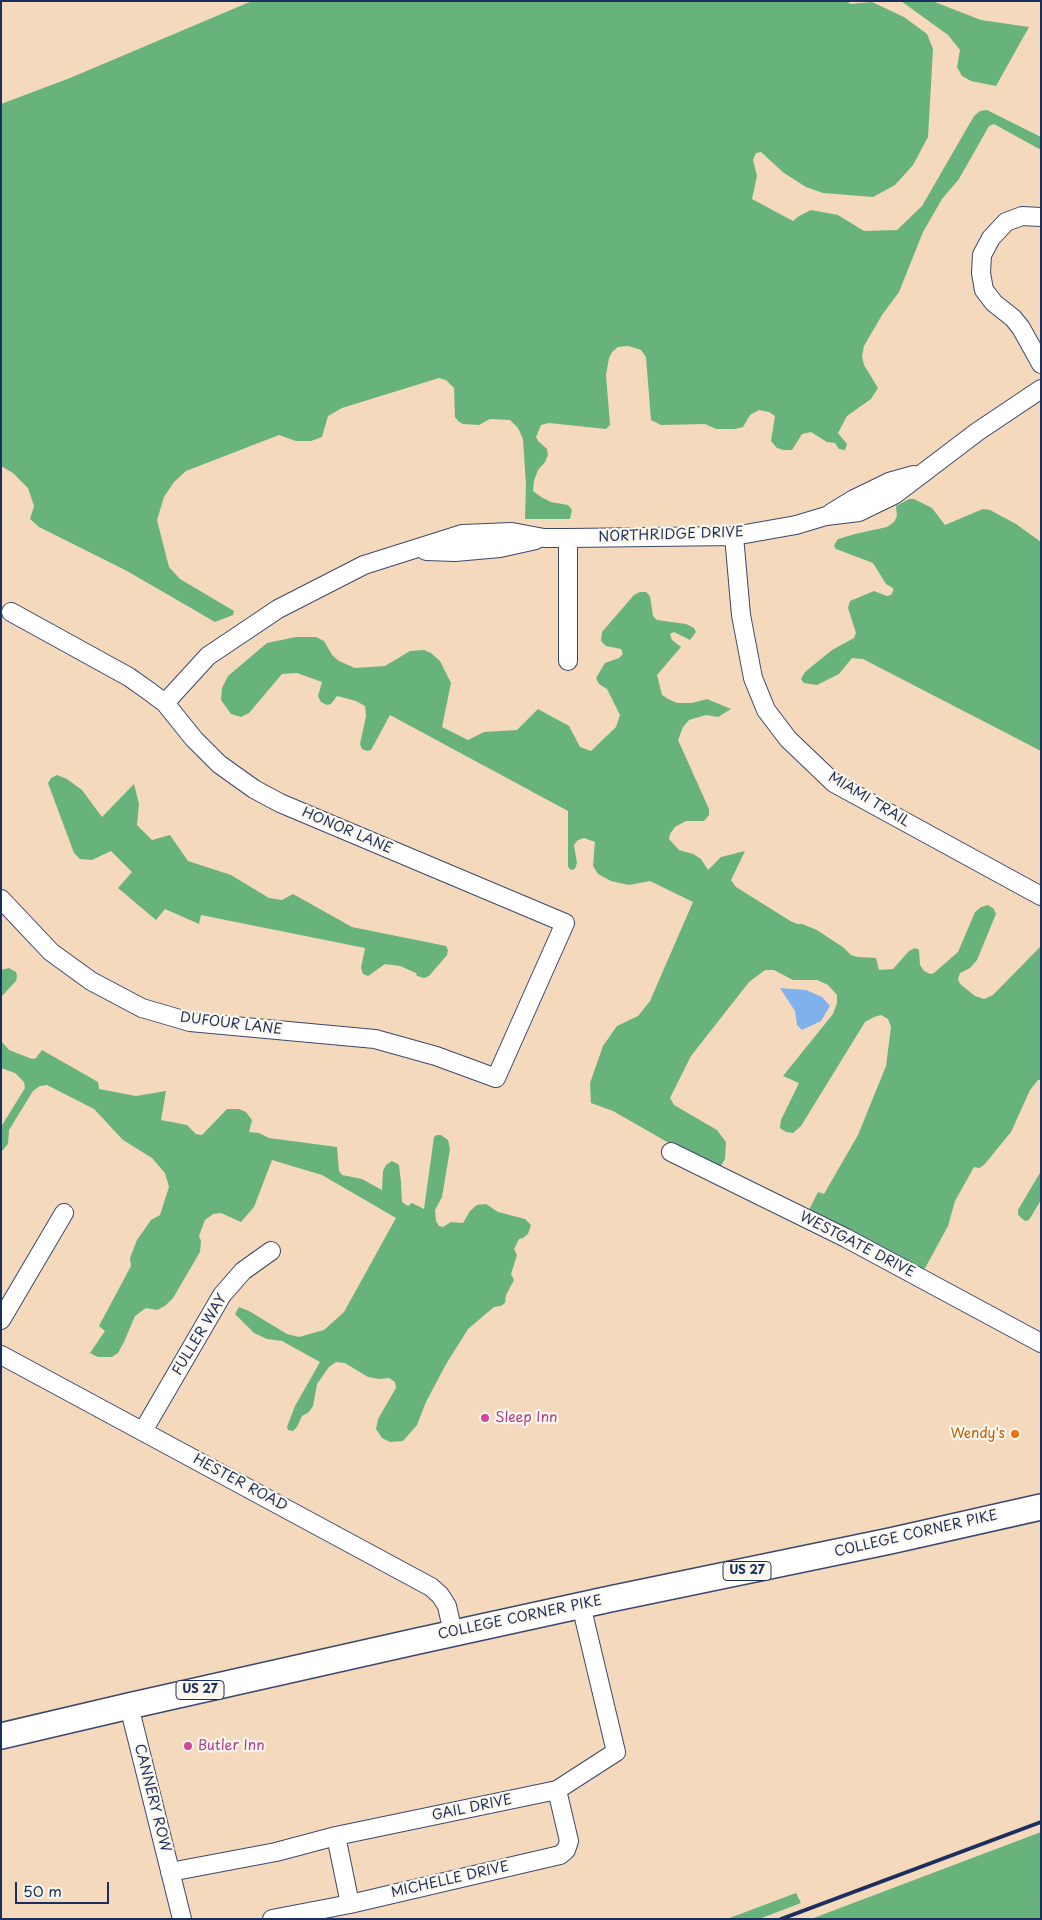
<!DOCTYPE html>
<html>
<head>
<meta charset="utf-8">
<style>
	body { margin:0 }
	#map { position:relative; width:1042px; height:1920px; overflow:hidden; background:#f4d9bc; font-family:"Playpen Sans",sans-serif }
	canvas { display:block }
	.frame { position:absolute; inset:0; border:2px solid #1b2f5e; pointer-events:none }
	.scale { position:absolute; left:15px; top:1882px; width:94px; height:22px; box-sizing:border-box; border:2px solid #1b2f5e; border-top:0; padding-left:6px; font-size:15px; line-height:18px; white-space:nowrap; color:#1b2f5e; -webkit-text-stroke:4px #fbf7ec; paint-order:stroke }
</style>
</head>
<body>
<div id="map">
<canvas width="1042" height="1920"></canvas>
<div class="frame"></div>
<div class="scale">50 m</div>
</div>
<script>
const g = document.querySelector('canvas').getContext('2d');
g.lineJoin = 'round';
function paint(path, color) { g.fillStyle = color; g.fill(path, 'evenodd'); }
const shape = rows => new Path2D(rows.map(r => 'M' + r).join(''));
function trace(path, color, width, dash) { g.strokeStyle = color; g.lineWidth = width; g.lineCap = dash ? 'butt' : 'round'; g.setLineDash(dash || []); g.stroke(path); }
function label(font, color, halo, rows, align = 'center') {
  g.font = font + ' "Playpen Sans",sans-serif'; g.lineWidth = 4.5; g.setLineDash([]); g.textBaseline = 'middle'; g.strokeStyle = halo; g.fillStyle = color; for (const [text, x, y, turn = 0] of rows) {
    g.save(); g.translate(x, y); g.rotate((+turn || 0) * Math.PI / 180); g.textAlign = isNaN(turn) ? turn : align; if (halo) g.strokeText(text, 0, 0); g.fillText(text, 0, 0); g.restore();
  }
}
paint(shape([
	[252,1,846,1,851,4,872,2,904,17,927,34,933,49,928,137,913,165,895,185,873,197,823,193,806,187,784,173,761,152,756,153,753,160,757,176,752,199,793,221,799,216,811,210,838,215,864,231,897,230,922,206,974,116,980,111,987,110,1041,137,1041,150,994,124,989,126,959,179,942,199,923,232,899,292,882,315,864,346,862,356,864,365,878,388,871,399,847,416,838,433,847,444,845,450,839,449,835,443,827,442,811,432,802,434,792,450,784,450,777,448,771,441,775,416,769,412,759,410,750,415,743,427,735,429,716,429,705,424,661,425,651,420,646,357,641,350,635,348,628,346,618,347,612,352,609,358,606,375,610,425,606,429,549,423,541,425,536,437,538,441,547,449,548,455,545,462,538,470,534,481,533,491,541,497,551,502,568,505,572,510,570,519,525,519,526,485,523,439,518,428,510,420,490,419,479,425,463,424,458,421,455,417,454,388,446,380,439,378,342,408,328,416,322,437,311,441,296,441,279,435,186,471,174,482,164,497,157,520,169,567,180,579,234,611,233,615,215,622,127,571,39,527,30,519,34,506,28,488,13,473,1,466,1,104,70,78],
	[901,1,932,1,981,20,1029,27,996,86,971,81,962,76,957,67,960,50,948,35],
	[909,499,914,499,932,508,945,525,983,509,990,510,1016,524,1041,542,1041,751,863,659,852,658,839,674,817,685,804,683,801,679,805,672,832,650,854,638,856,633,848,608,850,601,874,591,887,596,891,595,893,591,893,588,886,584,873,563,836,549,834,546,836,542,838,539,855,534,887,527,894,522,897,516,896,506],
	[640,592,646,592,650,596,653,616,657,620,686,624,694,628,696,632,690,640,674,632,670,634,672,640,681,647,657,675,662,695,668,699,677,703,692,703,707,699,731,709,718,717,706,715,689,720,683,727,678,740,709,809,709,815,704,821,686,821,675,827,670,834,669,839,679,850,693,854,701,859,708,870,721,857,745,851,731,880,736,887,792,922,798,924,802,924,817,930,844,948,851,955,858,957,876,958,879,970,893,969,909,951,915,948,919,950,920,965,924,971,930,974,934,973,958,952,975,912,981,907,988,905,994,909,996,914,977,960,970,968,960,973,958,979,960,984,975,996,984,999,993,995,1041,946,1041,1080,1038,1080,1030,1090,1011,1132,984,1165,979,1168,974,1167,955,1201,948,1226,924,1270,808,1212,818,1192,824,1194,858,1135,886,1066,891,1027,888,1019,881,1015,874,1017,865,1022,801,1126,793,1133,786,1132,780,1128,781,1120,799,1083,783,1076,833,1014,837,1003,837,995,828,985,817,980,793,980,774,970,765,970,749,982,691,1056,670,1098,674,1105,717,1130,726,1142,725,1159,718,1171,613,1111,591,1103,590,1083,603,1046,617,1026,638,1016,650,1001,693,902,650,881,629,885,611,881,598,874,593,866,595,842,584,838,578,840,574,845,577,863,575,869,571,870,568,867,568,811,390,715,371,750,367,751,362,749,360,744,366,716,365,706,356,701,337,696,331,704,327,705,321,702,318,696,322,682,297,673,282,674,249,713,241,717,231,714,221,700,222,688,228,676,267,643,296,637,316,637,324,641,332,655,339,661,355,668,385,666,410,651,424,650,431,653,440,661,451,683,442,727,468,740,484,732,517,730,538,709,569,726,580,747,591,751,616,727,620,715,607,689,599,684,596,678,605,663,619,658,623,654,621,649,606,646,601,641,602,632,634,595],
	[57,775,67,779,82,790,102,817,134,784,139,804,137,825,152,840,170,835,188,861,231,875,269,898,282,900,293,894,352,927,446,946,448,950,447,955,429,976,424,978,417,976,416,973,400,966,385,964,368,976,363,974,361,968,365,948,201,915,199,924,165,909,156,920,118,888,132,872,111,851,92,860,80,859,74,853,48,783,51,778],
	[9,968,16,972,17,976,16,981,1,997,1,970],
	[1,1041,9,1050,32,1059,36,1058,42,1050,98,1082,99,1089,136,1096,166,1091,161,1120,187,1125,196,1134,202,1135,227,1109,239,1109,246,1112,252,1120,249,1132,259,1133,269,1138,337,1147,339,1171,342,1175,362,1179,382,1190,383,1171,386,1165,392,1161,396,1163,399,1165,401,1182,402,1202,408,1206,412,1203,424,1209,434,1137,437,1135,441,1135,448,1140,450,1149,442,1197,435,1210,436,1221,439,1226,443,1227,451,1222,463,1223,470,1211,477,1205,486,1204,498,1212,525,1219,531,1225,528,1234,523,1238,519,1239,514,1249,517,1255,511,1274,514,1280,506,1295,505,1303,501,1306,494,1307,468,1329,445,1366,426,1402,417,1425,403,1441,390,1442,382,1438,376,1429,378,1419,396,1388,395,1382,389,1378,379,1379,368,1377,345,1363,336,1362,329,1367,317,1384,313,1406,309,1412,302,1416,297,1427,293,1431,288,1430,287,1427,295,1406,320,1362,282,1341,267,1339,254,1333,235,1314,239,1307,249,1311,287,1334,299,1337,324,1330,344,1312,396,1218,322,1175,272,1160,254,1207,241,1222,221,1213,213,1214,205,1220,199,1236,201,1241,200,1252,173,1298,165,1306,157,1310,146,1308,135,1316,124,1342,118,1353,112,1357,98,1357,90,1353,105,1331,99,1326,131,1266,130,1258,137,1240,151,1220,160,1215,169,1187,165,1173,152,1158,123,1140,94,1109,47,1085,40,1086,33,1091,9,1130,8,1144,1,1152,1,1127,25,1088,24,1082,15,1073,1,1068],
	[1041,1171,1041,1200,1029,1220,1025,1221,1018,1215,1018,1210],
	[1041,1832,1041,1919,811,1919],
	[796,1893,801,1903,759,1919,727,1919]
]), '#68b37b');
paint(shape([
	[780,988,806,990,822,997,830,1006,821,1021,802,1030,797,1025,795,1011]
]), '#81b1ec');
const minor = shape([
	[1041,217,1022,216,1006,222,991,238,982,255,981,273,984,290,994,303,1013,318,1021,328,1041,364],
	[831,513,854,499,889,482,914,475],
	[734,536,741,615,753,678,766,710,788,739,834,783,1041,896],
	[568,538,568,661],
	[426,551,455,552,500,548,536,540],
	[165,703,208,656,278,609,364,565,462,534,512,532,544,538,568,538,734,536,796,525,826,516,859,512,894,495,977,432,1041,389],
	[1,899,51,952,91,981,142,1008,190,1022,375,1039,436,1056,496,1078,565,923,280,803,254,789,219,764,194,739,165,703,146,689,129,677,11,612],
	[671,1152,846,1238,1041,1343],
	[1,1320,64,1213],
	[1,1355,431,1587,440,1595,447,1606,453,1633],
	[143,1431,222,1295,243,1271,271,1251],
	[129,1706,182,1919],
	[336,1836,350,1904],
	[170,1872,276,1852,336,1836,557,1790,616,1752,581,1605],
	[272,1919,350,1904,560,1855,566,1850,569,1841,557,1790]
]);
const highway = shape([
	[1,1736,129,1706,418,1641,610,1599,890,1541,1041,1507]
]);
trace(minor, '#3c486c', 20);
trace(highway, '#3c486c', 28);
trace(minor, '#fff', 18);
trace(highway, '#fff', 25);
trace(shape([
	[781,1919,1041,1822]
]), '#1b2f5e', 4);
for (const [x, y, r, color] of [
	[485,1418,5,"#d1479c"],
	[1015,1434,5,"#e8710a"],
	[188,1746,5,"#d1479c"]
]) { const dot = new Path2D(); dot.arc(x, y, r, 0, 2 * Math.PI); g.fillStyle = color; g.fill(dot); trace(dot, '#fbf7ec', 2); }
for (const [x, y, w] of [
	[747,1571,48],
	[200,1690,48]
]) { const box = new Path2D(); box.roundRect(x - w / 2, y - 9.5, w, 19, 4); g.fillStyle = '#fbf7ec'; g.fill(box); trace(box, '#1b2f5e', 1); }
label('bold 12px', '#1b2f5e', null, [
	["US 27",747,1571],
	["US 27",200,1690]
]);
label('14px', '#1b2f5e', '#fbf7ec', [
	["NORTHRIDGE DRIVE",671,535,-2],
	["MIAMI TRAIL",869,800,31],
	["HONOR LANE",347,831,23],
	["DUFOUR LANE",231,1024,7],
	["WESTGATE DRIVE",857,1245,27],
	["FULLER WAY",200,1335,-59],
	["HESTER ROAD",240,1483,28],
	["COLLEGE CORNER PIKE",916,1534,-13],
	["COLLEGE CORNER PIKE",520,1618,-12],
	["CANNERY ROW",152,1798,76],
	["GAIL DRIVE",472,1808,-12],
	["MICHELLE DRIVE",450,1880,-13]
]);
label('14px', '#b23c85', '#fbf7ec', [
	["Sleep Inn",495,1418],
	["Butler Inn",198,1746]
], 'left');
label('14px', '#c56008', '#fbf7ec', [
	["Wendy's",1005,1434]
], 'right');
</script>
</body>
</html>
